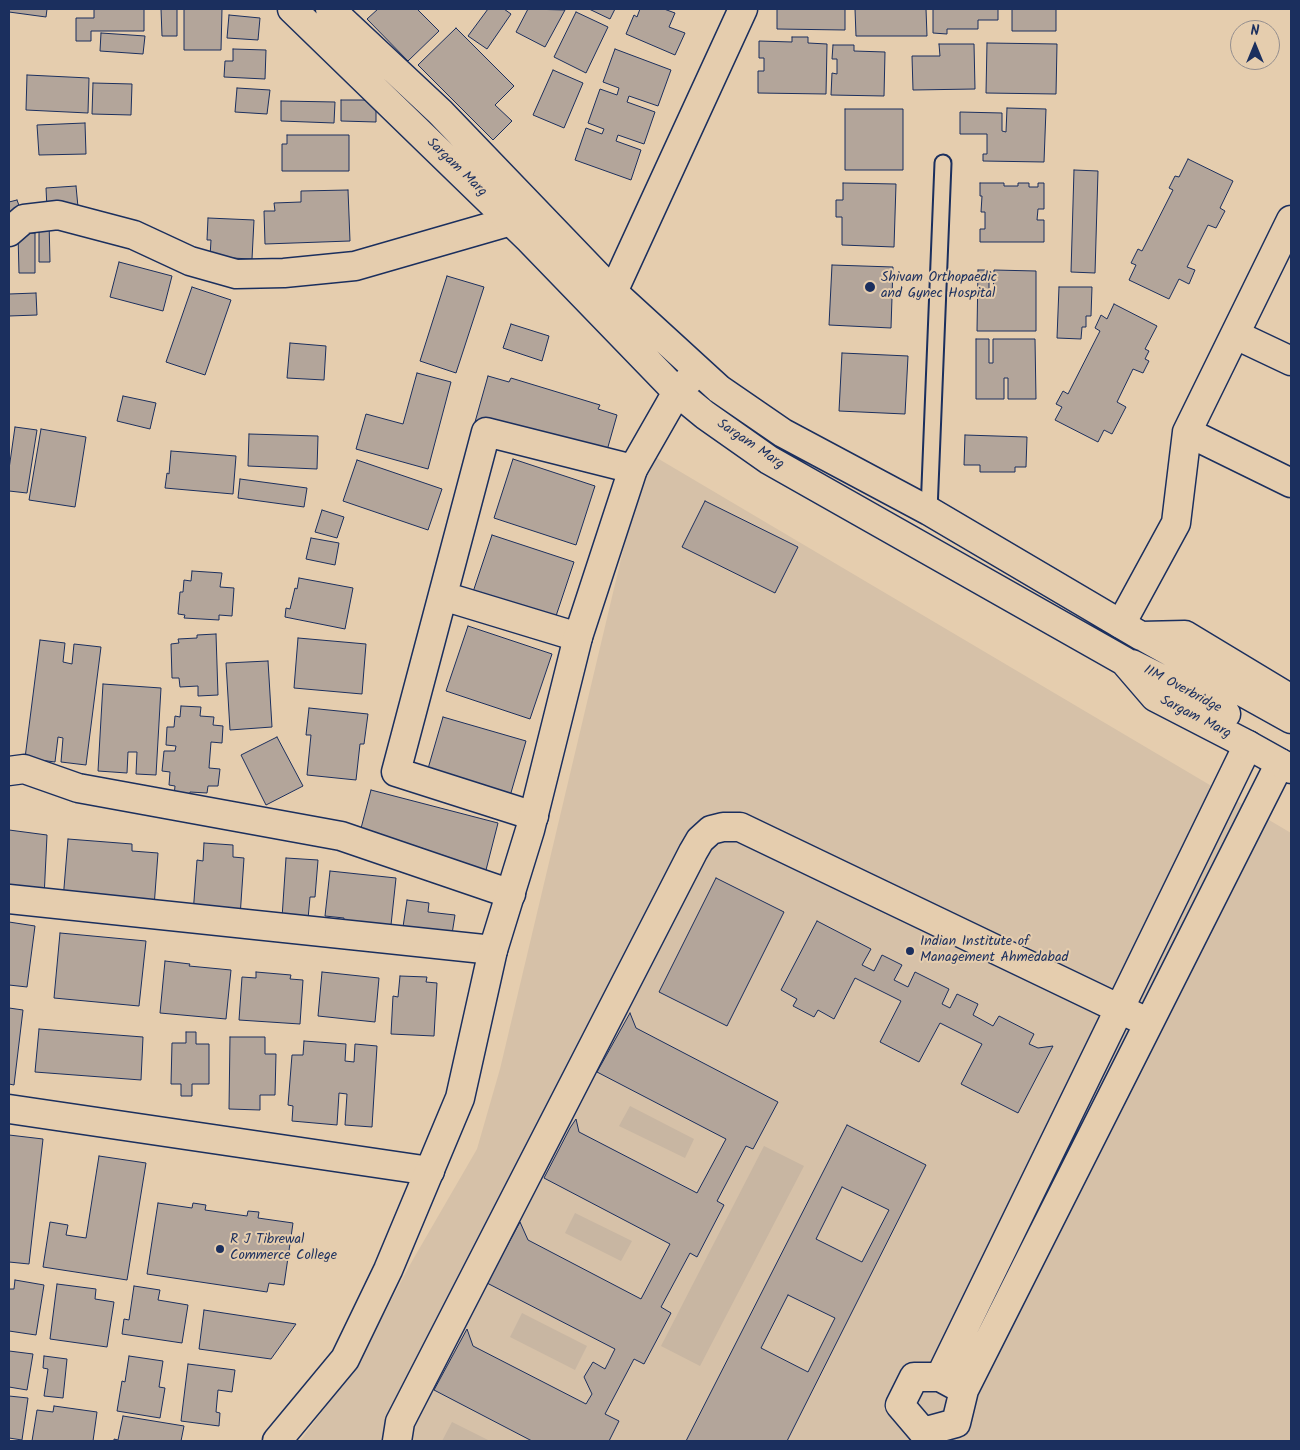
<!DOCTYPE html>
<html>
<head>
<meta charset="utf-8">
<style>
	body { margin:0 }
	#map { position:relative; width:1300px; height:1450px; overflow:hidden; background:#e5cdae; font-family:Kalam,sans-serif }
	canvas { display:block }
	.frame { position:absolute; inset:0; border:10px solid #1b2f5e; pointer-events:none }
	.north { position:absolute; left:1230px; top:20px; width:50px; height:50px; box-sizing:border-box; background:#e5cdae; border:1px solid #948e8e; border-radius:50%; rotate:0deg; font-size:14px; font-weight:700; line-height:20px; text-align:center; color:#1b2f5e }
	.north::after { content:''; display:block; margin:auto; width:18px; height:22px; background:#1b2f5e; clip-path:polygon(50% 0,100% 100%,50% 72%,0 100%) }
</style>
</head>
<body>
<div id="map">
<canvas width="1300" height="1450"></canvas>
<div class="frame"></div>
<div class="north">N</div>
</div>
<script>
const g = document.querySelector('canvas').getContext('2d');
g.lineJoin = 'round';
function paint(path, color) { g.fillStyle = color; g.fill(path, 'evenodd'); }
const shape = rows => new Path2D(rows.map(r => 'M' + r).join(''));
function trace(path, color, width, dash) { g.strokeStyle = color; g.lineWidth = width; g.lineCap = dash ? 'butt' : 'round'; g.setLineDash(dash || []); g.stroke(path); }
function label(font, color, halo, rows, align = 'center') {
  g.font = font + ' Kalam,sans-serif'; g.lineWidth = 4; g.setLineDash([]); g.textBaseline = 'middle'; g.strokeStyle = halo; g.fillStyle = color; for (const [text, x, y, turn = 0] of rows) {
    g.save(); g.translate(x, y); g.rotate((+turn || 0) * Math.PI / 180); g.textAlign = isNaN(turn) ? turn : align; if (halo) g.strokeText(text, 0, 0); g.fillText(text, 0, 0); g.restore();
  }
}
paint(shape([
	[652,455,1291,833,1291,1441,300,1441,356,1366,411,1263,477,1149,500,1069,640,479]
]), '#d6c1a8');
paint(shape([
	[630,1106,694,1139,685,1158,619,1126],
	[764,1146,804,1166,700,1366,661,1346],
	[575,1213,632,1241,621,1261,565,1233],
	[522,1313,587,1346,575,1370,510,1337],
	[452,1422,490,1441,442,1441]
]), '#c8b6a2');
const building = shape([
	[9,9,47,9,46,17,9,12,9,9],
	[94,9,144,9,144,31,91,31,91,41,76,41,76,18,94,18,94,9],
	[161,9,177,9,177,36,162,36,161,9],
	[184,9,222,9,221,50,184,50,184,9],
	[378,9,417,9,439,31,408,61,367,19,378,9],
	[488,9,504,9,511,14,487,49,468,36,488,9],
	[528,9,565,10,545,47,516,32,528,9],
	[589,9,615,9,610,19,589,9],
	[640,9,664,9,675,13,669,27,685,33,675,55,626,34,634,15,637,17,640,9],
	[777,9,845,9,845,30,777,29,777,9],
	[855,9,926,9,927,36,856,36,855,9],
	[933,9,998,9,998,20,978,20,978,29,947,29,947,34,933,33,933,9],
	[1012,9,1056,9,1056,31,1012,31,1012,9],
	[576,12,608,27,586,73,554,57,576,12],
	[229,15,260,18,258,40,227,38,229,15],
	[456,28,514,86,495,105,512,121,493,140,418,65,456,28],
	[101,33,145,36,143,54,100,51,101,33],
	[792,37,808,37,808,43,827,44,826,94,758,93,758,71,764,71,764,58,759,58,759,41,792,42,792,37],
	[987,43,1057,44,1056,94,986,93,987,43],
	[939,44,974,44,975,89,913,90,912,56,940,56,939,44],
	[833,45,854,45,854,51,885,52,884,96,831,95,832,73,837,74,837,59,832,59,833,45],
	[233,49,266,50,265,79,224,77,225,61,233,61,233,49],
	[615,49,671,70,658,106,629,96,627,102,655,112,644,144,618,135,616,141,641,150,631,180,575,160,586,128,602,134,604,129,588,123,600,89,617,95,619,88,603,82,615,49],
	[553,70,583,83,564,128,533,115,553,70],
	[27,75,89,78,88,113,26,110,27,75],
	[93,83,132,84,131,115,92,114,93,83],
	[237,88,270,90,267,114,235,112,237,88],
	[341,100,376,100,376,122,341,121,341,100],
	[281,101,335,102,334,123,281,121,281,101],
	[1007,108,1046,109,1044,162,983,161,983,154,987,154,987,134,960,134,960,112,1002,113,1002,131,1006,132,1007,108],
	[845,109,903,109,903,170,845,170,845,109],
	[85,123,86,154,39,155,37,125,85,123],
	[287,135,349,135,349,171,282,171,282,144,287,144,287,135],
	[1188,159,1233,181,1220,208,1225,211,1216,228,1208,225,1187,267,1195,270,1189,284,1179,279,1169,299,1129,280,1136,265,1131,263,1138,249,1142,251,1173,190,1169,188,1175,176,1179,177,1188,159],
	[1074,170,1098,171,1095,273,1071,272,1074,170],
	[843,183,896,184,894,247,842,245,842,217,836,217,836,200,843,200,843,183],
	[980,183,1004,183,1004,186,1018,186,1018,183,1029,183,1029,187,1038,187,1038,183,1044,183,1044,209,1038,209,1037,220,1044,220,1044,242,980,242,980,229,985,229,985,212,981,212,982,196,980,196,980,183],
	[76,186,78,207,47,209,46,188,76,186],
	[348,190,350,241,265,244,264,211,275,211,274,203,301,202,301,191,348,190],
	[17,200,24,219,9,224,9,202,17,200],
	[208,218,254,220,252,259,210,257,211,240,207,240,208,218],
	[39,221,49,221,50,262,39,262,39,221],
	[35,233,35,273,19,273,18,234,35,233],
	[119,262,172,276,163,311,110,297,119,262],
	[832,265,893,267,891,328,829,325,832,265],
	[978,270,989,270,989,297,993,297,994,270,1036,271,1036,331,977,331,978,270],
	[447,276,484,287,456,373,420,361,447,276],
	[192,287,231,300,205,375,166,362,192,287],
	[1059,287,1092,287,1091,316,1086,316,1086,327,1082,327,1081,339,1057,338,1059,287],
	[36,293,37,315,9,316,9,294,36,293],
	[1114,304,1157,326,1145,349,1149,351,1145,359,1149,361,1143,373,1133,369,1117,402,1126,407,1112,434,1104,430,1098,442,1055,420,1062,407,1056,404,1063,391,1068,394,1100,331,1095,328,1101,315,1107,319,1114,304],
	[511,324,549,336,542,361,503,348,511,324],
	[976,339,989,339,989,363,993,363,993,339,1035,339,1036,399,1008,399,1008,378,1004,378,1004,399,976,399,976,339],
	[290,343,326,346,324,380,287,378,290,343],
	[842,353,908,356,905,414,839,411,842,353],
	[417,373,451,382,428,469,356,449,366,414,403,424,417,373],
	[488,376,509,382,511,378,600,405,598,409,617,415,604,461,475,422,488,376],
	[123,396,156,403,150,429,117,421,123,396],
	[15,427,37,430,27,493,9,491,9,469,15,427],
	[41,429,86,437,75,507,29,500,41,429],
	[249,434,318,436,317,469,248,466,249,434],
	[965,435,1027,437,1026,467,1015,467,1015,472,980,472,980,465,964,465,965,435],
	[171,451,236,456,233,494,165,488,167,473,169,474,171,451],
	[513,459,595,486,576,545,494,518,513,459],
	[357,460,442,489,428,530,343,501,357,460],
	[240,479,307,488,304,507,238,498,240,479],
	[705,501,798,547,775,593,682,547,705,501],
	[322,510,344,517,337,538,315,532,322,510],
	[492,535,574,562,554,622,472,595,492,535],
	[311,538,339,543,335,565,306,559,311,538],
	[192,571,222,573,220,587,234,588,232,616,219,615,219,620,184,618,185,615,178,614,180,592,183,592,184,580,191,581,192,571],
	[299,578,353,588,345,629,285,617,286,608,290,609,295,588,297,589,299,578],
	[468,626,552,654,530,719,446,691,468,626],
	[216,634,218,695,198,696,198,686,180,687,179,678,172,678,171,644,179,643,178,639,197,638,197,635,216,634],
	[298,638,366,644,362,694,294,688,298,638],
	[40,640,65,643,63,662,72,664,74,644,101,647,86,765,61,762,63,738,58,737,55,762,25,758,40,640],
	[268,661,272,727,230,730,226,663,268,661],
	[103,684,161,688,156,775,136,774,137,752,128,752,127,773,98,771,103,684],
	[181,706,201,707,200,716,214,717,213,725,223,726,222,743,211,742,209,768,220,769,218,786,208,786,207,793,190,792,189,797,174,796,175,786,169,785,170,772,162,771,164,751,175,751,176,746,166,745,167,727,174,727,175,716,180,717,181,706],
	[309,708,368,714,364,744,360,744,356,780,307,775,311,735,306,735,309,708],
	[443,717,526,741,508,803,425,779,443,717],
	[277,737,303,786,266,805,241,755,277,737],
	[371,790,498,823,486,870,359,836,371,790],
	[9,830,47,835,44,898,9,894,9,830],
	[68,839,132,844,132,851,158,853,154,907,63,900,68,839],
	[204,843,233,845,233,857,244,858,240,917,193,914,197,860,203,861,204,843],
	[286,858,318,860,315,897,310,897,308,919,282,918,286,858],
	[330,871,396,878,391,925,378,924,377,932,343,928,344,918,325,916,330,871],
	[716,878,784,912,727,1026,659,992,716,878],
	[407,900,429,903,428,912,455,915,452,934,403,927,407,900],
	[817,921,871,949,862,965,874,971,882,955,902,965,894,980,908,987,915,972,949,989,942,1004,950,1008,957,994,978,1004,973,1015,993,1026,999,1016,1034,1034,1029,1044,1038,1048,1053,1046,1018,1113,961,1084,982,1044,940,1023,919,1062,880,1042,901,1001,855,978,834,1019,818,1010,814,1017,793,1006,797,999,781,990,817,921],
	[9,922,35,926,27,987,9,985,9,922],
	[60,933,146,941,139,1006,54,998,60,933],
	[165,961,190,964,189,966,231,970,226,1019,160,1013,165,961],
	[256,972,291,975,290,979,303,980,300,1024,239,1020,242,977,256,978,256,972],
	[322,972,379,978,375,1022,318,1016,322,972],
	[400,976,427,977,426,982,437,983,434,1036,391,1034,393,996,398,997,400,976],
	[9,1008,23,1010,14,1085,9,1084,9,1008],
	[630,1013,636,1028,778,1102,753,1149,746,1146,717,1201,724,1205,697,1257,690,1253,661,1307,671,1313,644,1364,634,1359,605,1414,619,1421,609,1441,532,1441,434,1390,467,1329,473,1346,586,1404,592,1394,584,1377,593,1362,605,1369,615,1349,487,1283,520,1222,528,1240,641,1299,670,1244,544,1178,570,1128,576,1119,579,1132,697,1193,726,1139,597,1072,630,1013],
	[39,1029,143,1037,141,1080,35,1072,39,1029],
	[186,1032,196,1032,196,1044,209,1044,209,1084,192,1084,192,1096,181,1096,181,1084,171,1084,172,1043,186,1043,186,1032],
	[230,1037,265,1037,265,1054,276,1054,275,1095,260,1095,260,1110,229,1109,230,1037],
	[304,1041,346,1044,345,1061,354,1062,355,1044,377,1046,372,1127,345,1125,347,1094,339,1093,337,1125,292,1121,293,1106,288,1105,292,1055,303,1055,304,1041],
	[847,1125,926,1165,787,1441,686,1441,847,1125],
	[842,1187,889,1210,862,1262,816,1239,842,1187],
	[788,1295,835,1318,808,1372,761,1348,788,1295],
	[9,1135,43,1139,29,1264,9,1262,9,1135],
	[99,1156,146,1163,127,1280,43,1267,50,1222,68,1225,66,1235,86,1238,99,1156],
	[158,1203,192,1208,193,1203,206,1205,205,1210,247,1216,248,1211,259,1212,258,1218,293,1223,284,1285,269,1283,267,1292,147,1274,158,1203],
	[15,1280,44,1285,36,1335,9,1331,9,1289,14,1289,15,1280],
	[57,1284,96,1289,95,1299,114,1302,107,1347,50,1339,57,1284],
	[134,1286,160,1290,158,1300,188,1305,182,1343,122,1334,124,1319,129,1320,134,1286],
	[204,1310,296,1324,271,1359,199,1349,204,1310],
	[9,1351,33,1354,27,1390,9,1387,9,1351],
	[44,1356,67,1359,63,1398,44,1396,48,1369,43,1368,44,1356],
	[129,1356,163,1361,159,1387,165,1388,160,1418,117,1411,122,1381,125,1382,129,1356],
	[188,1364,235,1370,232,1392,218,1390,216,1412,220,1413,219,1426,181,1421,188,1364],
	[9,1396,28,1398,22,1440,9,1438,9,1396],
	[54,1406,97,1412,93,1441,32,1441,37,1410,53,1412,54,1406],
	[123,1416,184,1426,181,1441,114,1441,114,1439,118,1440,123,1416]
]);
paint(building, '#b3a59a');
trace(building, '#1b2f5e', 1);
const lane = shape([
	[929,511,943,163]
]);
const street = shape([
	[9,232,24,219,58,215,134,235,190,261,236,274,284,273,355,266,511,221],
	[601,310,613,292,743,9],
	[1236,335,1291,361],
	[1187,432,1291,483],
	[443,596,578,637],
	[1121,624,1176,523,1187,432,1291,220],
	[9,771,24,769,78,788,341,836,511,894],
	[534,816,396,772,486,432,633,469],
	[9,899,493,950],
	[9,1109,430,1171],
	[940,1377,964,1390,956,1423,923,1432,900,1405,914,1377,940,1377,1248,745],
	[964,1390,1280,763],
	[397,1441,400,1422,693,852,700,840,711,830,723,827,740,827,1149,1023]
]);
const secondary = shape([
	[292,9,530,240,677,392,705,415,769,460,1124,661,1155,697,1248,745,1291,769],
	[330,9,440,112,613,292,719,389,783,433,929,511,1141,636,1185,635,1291,699],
	[1142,636,1291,719],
	[1132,664,1184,690,1226,714],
	[277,1441,345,1359,388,1270,460,1098,493,950,530,830,578,637,633,469,677,392,689,380]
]);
trace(lane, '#1b2f5e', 19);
trace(street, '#1b2f5e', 31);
trace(secondary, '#1b2f5e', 31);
trace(lane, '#e5cdae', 15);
trace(street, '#e5cdae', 28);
trace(secondary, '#e5cdae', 28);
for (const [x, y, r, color] of [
	[870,287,6,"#1b2f5e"],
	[910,951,5,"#1b2f5e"],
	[220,1249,5,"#1b2f5e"]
]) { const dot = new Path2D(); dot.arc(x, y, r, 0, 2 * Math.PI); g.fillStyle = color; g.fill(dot); trace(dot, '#e5cdae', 2); }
label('14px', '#1b2f5e', '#e5cdae', [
	["Sargam Marg",456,168,44],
	["Sargam Marg",750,445,34],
	["IIM Overbridge",1182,690,28],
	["Sargam Marg",1195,718,27]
]);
label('14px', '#1b2f5e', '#e5cdae', [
	["Shivam Orthopaedic",881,279],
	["and Gynec Hospital",881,295],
	["Indian Institute of",920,943],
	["Management Ahmedabad",920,959],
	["R J Tibrewal",230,1241],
	["Commerce College",230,1257]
], 'left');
</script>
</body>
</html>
